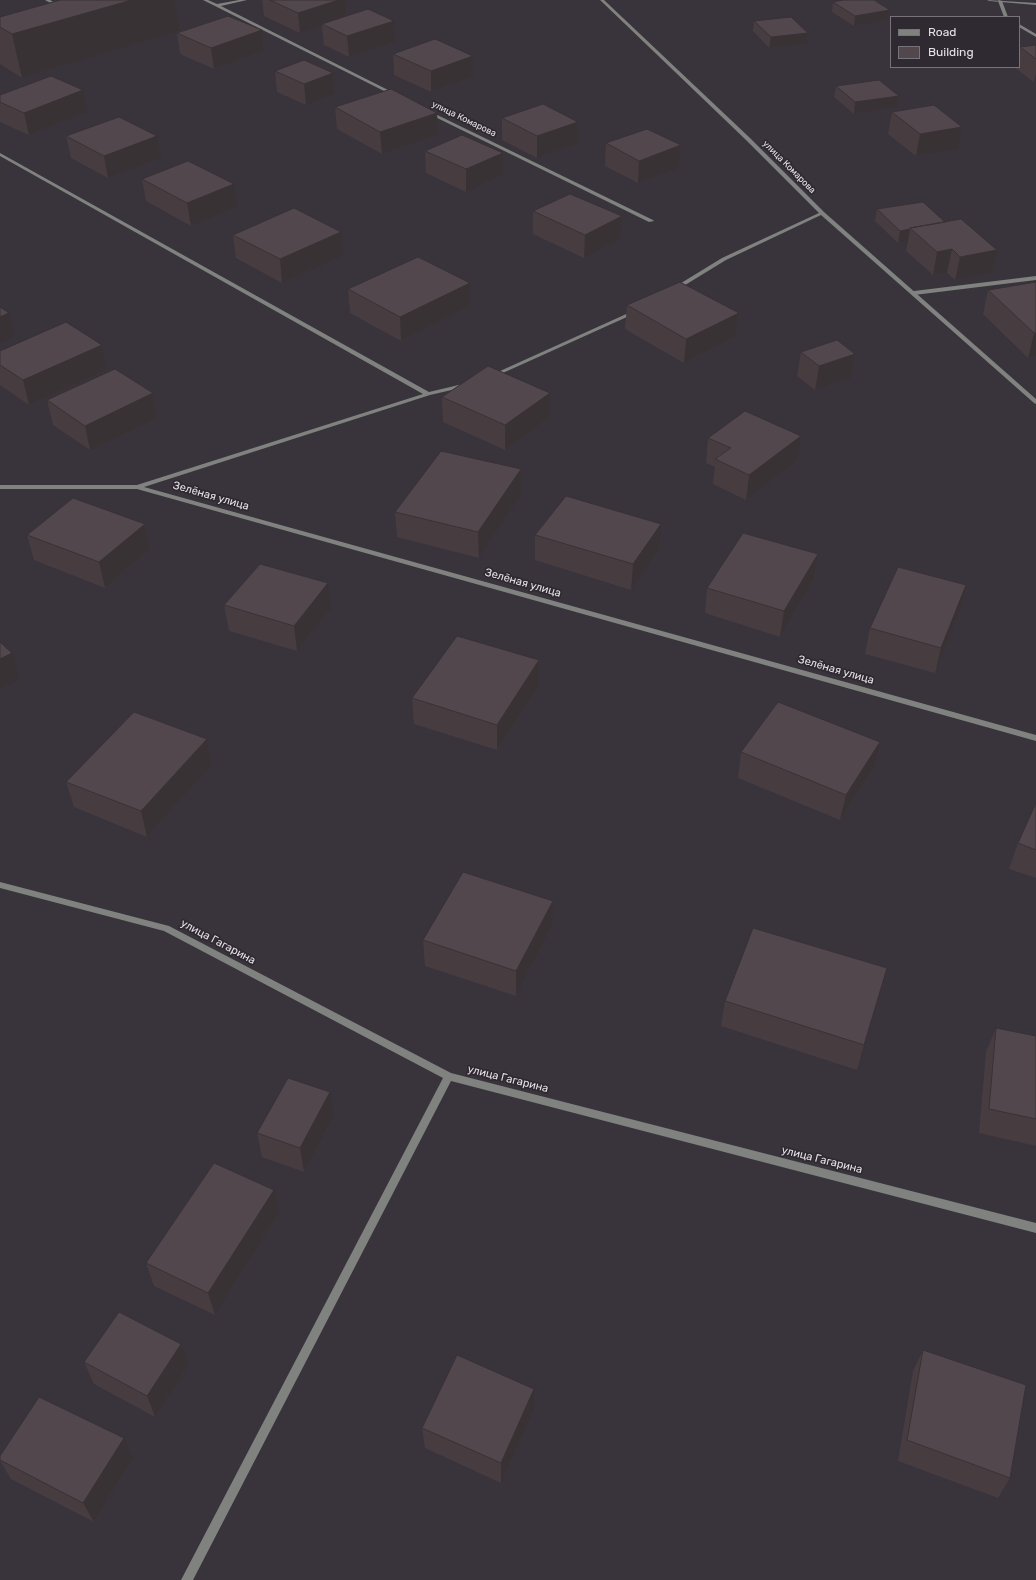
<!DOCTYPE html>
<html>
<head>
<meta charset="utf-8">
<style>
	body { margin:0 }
	#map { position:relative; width:1036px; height:1580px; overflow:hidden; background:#39333c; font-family:Rubik,sans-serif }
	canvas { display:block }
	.legend { position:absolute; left:890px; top:16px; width:130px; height:52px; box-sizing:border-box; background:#2f2931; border:1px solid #78737a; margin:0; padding:5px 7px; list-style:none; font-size:12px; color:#e6e2e7 }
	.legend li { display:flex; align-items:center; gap:8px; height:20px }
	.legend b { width:20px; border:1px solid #78737a }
</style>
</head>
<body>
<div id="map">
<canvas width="1036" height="1580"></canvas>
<ul class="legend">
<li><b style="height:5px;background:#7f827e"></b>Road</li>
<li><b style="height:11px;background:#52474c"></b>Building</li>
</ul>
</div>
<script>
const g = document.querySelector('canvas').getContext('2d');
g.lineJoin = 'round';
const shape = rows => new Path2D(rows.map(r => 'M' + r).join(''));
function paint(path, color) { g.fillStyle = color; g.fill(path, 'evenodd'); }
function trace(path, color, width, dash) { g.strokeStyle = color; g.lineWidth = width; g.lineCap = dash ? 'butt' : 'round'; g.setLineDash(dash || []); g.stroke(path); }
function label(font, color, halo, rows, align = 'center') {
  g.font = font + ' Rubik,sans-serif'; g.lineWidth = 3.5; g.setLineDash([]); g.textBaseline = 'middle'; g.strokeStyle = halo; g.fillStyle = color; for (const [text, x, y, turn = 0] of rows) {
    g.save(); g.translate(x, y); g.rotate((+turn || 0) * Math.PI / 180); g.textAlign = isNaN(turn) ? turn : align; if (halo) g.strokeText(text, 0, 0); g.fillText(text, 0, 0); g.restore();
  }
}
paint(shape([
	[45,0,50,0,62,7,59,8,45,0],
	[999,0,1002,1,1008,17,1004,17,998,1,999,0],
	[1019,24,1036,34,1036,37,1019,27,1019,24],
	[1036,276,1036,280,914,295,911,293,914,291,1036,276]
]), '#7f827e');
paint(shape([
	[203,0,208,0,217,4,239,0,247,0,221,6,398,95,394,96,203,0],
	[600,0,604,0,750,138,824,212,1036,399,1036,404,1034,403,821,215,726,260,677,290,673,290,673,288,722,258,819,213,746,140,600,0],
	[987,0,1036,3,1036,5,989,1,987,0],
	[427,110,653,220,654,221,649,222,425,112,425,110,427,110],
	[0,153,429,392,467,383,470,385,469,386,430,395,144,487,1036,735,1036,741,137,489,0,489,0,485,137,485,423,394,0,156,0,153],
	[633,311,638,312,494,377,492,378,489,376,633,311],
	[0,882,169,926,451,1073,1036,1223,1036,1233,451,1081,193,1580,181,1580,443,1078,164,931,0,888,0,882]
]), '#7f827e');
paint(shape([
	[60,0,175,0,180,31,22,78,0,64,0,17],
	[262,0,346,0,347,16,395,42,349,57,324,45,322,26,300,33,264,16],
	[833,2,890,10,888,20,854,26,832,12],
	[754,21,808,33,807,44,769,48,753,31],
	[262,30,264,51,214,69,180,54,177,33],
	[1036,45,1036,82,1034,82,1015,68,1015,67,1019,67,1019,50,1020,47],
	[393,54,473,77,431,92,394,75],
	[275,71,333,73,335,94,306,105,277,92],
	[836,86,899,96,897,107,854,114,834,97],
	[0,95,87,112,29,135,0,122],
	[335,107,437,113,438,135,382,154,337,129],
	[892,112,958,149,916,156,888,134],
	[502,118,578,144,537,158,502,140],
	[66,136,161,158,108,178,71,158],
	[606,143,681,145,679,168,638,183,605,166],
	[425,151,503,175,466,192,426,173],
	[142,179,237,207,191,226,146,201],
	[923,202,992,273,955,280,947,273,933,275,906,251,908,241,898,243,875,221,877,209],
	[533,211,622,216,620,239,584,258,533,234],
	[233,235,343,256,282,283,236,258],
	[1036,282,1036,356,1028,358,983,314,988,290],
	[348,289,470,306,401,341,350,313],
	[627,305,739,313,736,337,684,363,625,329],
	[102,345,108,369,29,405,0,385,0,351],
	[801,352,855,354,851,378,815,390,797,376],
	[153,393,158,418,90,450,53,425,47,400],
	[550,393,550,417,505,450,443,422,442,397],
	[708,438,797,461,746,500,713,484,715,467,706,463],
	[521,469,521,495,479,558,397,537,395,512],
	[145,524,150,549,105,588,34,560,27,535],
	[535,535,659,549,631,590,535,560],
	[818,554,814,579,780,637,705,613,707,588],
	[224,605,331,609,297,651,229,631],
	[960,610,935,673,865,654,870,628],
	[539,660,539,686,497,750,414,724,412,698],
	[207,739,212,765,147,837,74,807,66,782],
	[741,752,874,768,840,820,738,778],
	[1036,803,1036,878,1009,869,1018,843],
	[552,926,516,996,425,966,423,940],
	[887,968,857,1070,721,1026,725,1001],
	[996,1028,1036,1036,1036,1146,979,1133,986,1052],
	[334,1116,304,1172,262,1157,257,1133],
	[279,1213,215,1315,154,1286,146,1263],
	[923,1350,1010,1478,998,1498,898,1461,913,1371],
	[84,1362,189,1365,155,1417,94,1384],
	[534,1410,501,1483,425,1448,422,1428],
	[0,1456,133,1458,94,1522,11,1479,0,1461]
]), '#473d41');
paint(shape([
	[132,0,175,0,180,31,22,78,12,34],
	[339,0,346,0,347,18,322,24,322,26,300,33,298,13],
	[890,10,888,20,854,26,855,16],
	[394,21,395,42,349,57,347,36],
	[262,30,264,51,214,69,211,48],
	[808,33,807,44,769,48,771,37],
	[473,56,473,77,431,92,431,71],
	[333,73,335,94,306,105,304,84],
	[1036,74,1036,82,1034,82],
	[83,90,87,112,29,135,24,113],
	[899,96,897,107,854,114,855,102],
	[437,113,438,135,382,154,380,132],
	[578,122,578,144,537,158,537,136],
	[962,127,958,149,916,156,920,134],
	[157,136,161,158,108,178,104,156],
	[681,145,679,168,638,183,639,161],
	[503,153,503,175,466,192,466,169],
	[234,184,237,207,191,226,187,203],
	[622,216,620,239,584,258,585,235],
	[910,229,908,241,898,243,900,231],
	[341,232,343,256,282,283,280,259],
	[952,249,947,273,933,275,937,252],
	[997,250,992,273,955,280,960,257],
	[470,283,470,306,401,341,400,317],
	[9,313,15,337,0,343,0,317],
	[739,313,736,337,684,363,686,339],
	[1034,333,1036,333,1036,356,1028,358],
	[102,345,108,369,29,405,23,380],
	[855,354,851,378,815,390,819,366],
	[153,393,158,418,90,450,85,426],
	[550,393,550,417,505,450,505,425],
	[801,436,797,461,746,500,749,475],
	[521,469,521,495,479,558,478,532],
	[145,524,150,549,105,588,99,562],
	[661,524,659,549,631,590,633,564],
	[818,554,814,579,780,637,784,611],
	[328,583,331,609,297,651,294,626],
	[966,585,960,610,935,673,941,648],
	[12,653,20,679,0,689,0,659],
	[539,660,539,686,497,750,497,725],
	[207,739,212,765,147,837,141,811],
	[880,742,874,768,840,820,846,795],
	[553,901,552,926,516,996,516,971],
	[887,968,880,993,857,1070,864,1045],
	[330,1092,334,1116,304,1172,300,1148],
	[274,1190,279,1213,215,1315,208,1293],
	[181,1344,189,1365,155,1417,147,1396],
	[534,1389,534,1410,501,1483,501,1463],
	[124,1438,133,1458,94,1522,83,1503]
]), '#393235');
const building = shape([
	[60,0,132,0,12,34,0,27,0,17,60,0],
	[270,0,339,0,298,13,270,0],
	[843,0,874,0,890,10,855,16,833,2,843,0],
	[368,9,394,21,347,36,322,24,368,9],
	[228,16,262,30,211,48,177,33,228,16],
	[791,17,808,33,771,37,754,21,791,17],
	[435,39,473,56,431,71,393,54,435,39],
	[1036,45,1036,59,1020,47,1036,45],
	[304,60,333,73,304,84,275,71,304,60],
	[51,76,83,90,24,113,0,102,0,95,51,76],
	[879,80,899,96,855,102,836,86,879,80],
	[391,89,437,113,380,132,335,107,391,89],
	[543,104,578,122,537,136,502,118,543,104],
	[934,105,962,127,920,134,892,112,934,105],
	[119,117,157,136,104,156,66,136,119,117],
	[647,129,681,145,639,161,606,143,647,129],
	[462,135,503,153,466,169,425,151,462,135],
	[188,161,234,184,187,203,142,179,188,161],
	[570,194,622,216,585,235,533,211,570,194],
	[923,202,945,222,910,228,910,229,900,231,877,209,923,202],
	[294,208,341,232,280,259,233,235,294,208],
	[961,219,997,250,960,257,952,249,937,252,910,228,961,219],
	[418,257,470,283,400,317,348,289,418,257],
	[680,282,739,313,686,339,627,305,680,282],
	[1036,282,1036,333,1034,333,988,290,1036,282],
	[0,307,9,313,0,317,0,307],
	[66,322,102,345,23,380,0,365,0,351,66,322],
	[837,340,855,354,819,366,801,352,837,340],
	[488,366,550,393,505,425,442,397,488,366],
	[115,369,153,393,85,426,47,400,115,369],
	[745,411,801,436,749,475,715,459,731,448,708,438,745,411],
	[441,451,521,469,478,532,395,512,441,451],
	[566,496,661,524,633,564,535,535,566,496],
	[73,498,145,524,99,562,27,535,73,498],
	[743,533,818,554,784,611,707,588,743,533],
	[260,564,328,583,294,626,224,605,260,564],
	[898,567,966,585,941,648,870,628,898,567],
	[457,636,539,660,497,725,412,698,457,636],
	[0,642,12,653,0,659,0,642],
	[778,702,880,742,846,795,741,752,778,702],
	[134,712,207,739,141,811,66,782,134,712],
	[1036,803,1036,850,1018,843,1036,803],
	[463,872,553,901,516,971,423,940,463,872],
	[753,928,887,968,864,1045,725,1001,753,928],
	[996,1028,1036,1036,1036,1119,989,1109,996,1028],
	[288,1078,330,1092,300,1148,257,1133,288,1078],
	[214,1163,274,1190,208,1293,146,1263,214,1163],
	[119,1312,181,1344,147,1396,84,1362,119,1312],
	[923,1350,1026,1385,1010,1478,907,1440,923,1350],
	[457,1355,534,1389,501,1463,422,1428,457,1355],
	[39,1397,124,1438,83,1503,0,1460,0,1456,39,1397]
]);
paint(building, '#52474c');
trace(building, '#393235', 1);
label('9px', '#e6e2e7', '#2f2931', [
	["улица Комарова",464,119,26],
	["улица Комарова",789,167,45]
]);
label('11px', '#e6e2e7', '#2f2931', [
	["Зелёная улица",211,496,16],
	["Зелёная улица",523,583,16],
	["Зелёная улица",836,670,16],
	["улица Гагарина",218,942,28],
	["улица Гагарина",508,1079,14],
	["улица Гагарина",822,1160,14]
]);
</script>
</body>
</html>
